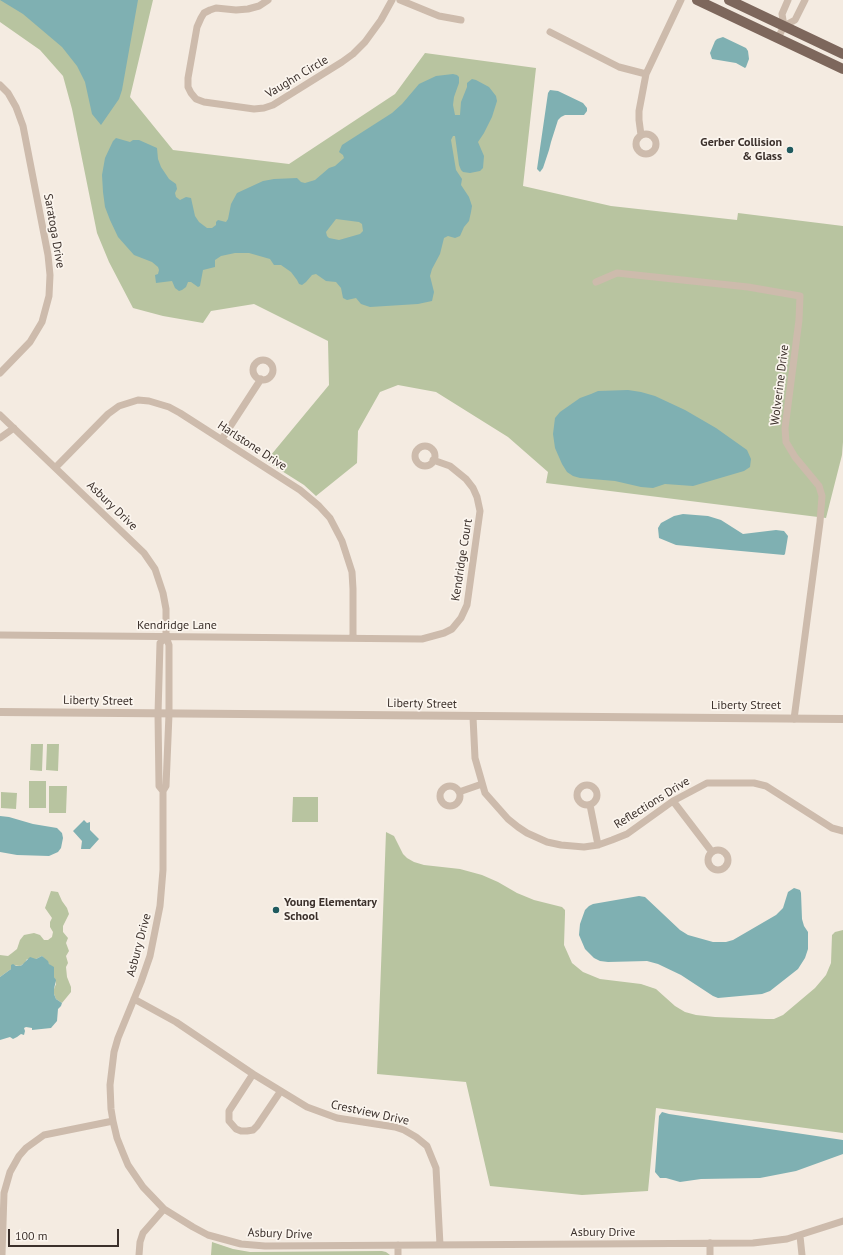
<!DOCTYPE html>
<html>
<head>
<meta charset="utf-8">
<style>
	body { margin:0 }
	#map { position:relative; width:843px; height:1255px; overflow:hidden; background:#f4ebe1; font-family:"PT Sans",sans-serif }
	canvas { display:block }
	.scale { position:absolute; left:8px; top:1229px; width:111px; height:18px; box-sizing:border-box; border:2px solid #3b302b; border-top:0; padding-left:5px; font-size:12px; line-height:14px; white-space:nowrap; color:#3b302b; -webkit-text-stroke:3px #fbf5ee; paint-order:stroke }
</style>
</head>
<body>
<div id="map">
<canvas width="843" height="1255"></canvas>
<div class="scale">100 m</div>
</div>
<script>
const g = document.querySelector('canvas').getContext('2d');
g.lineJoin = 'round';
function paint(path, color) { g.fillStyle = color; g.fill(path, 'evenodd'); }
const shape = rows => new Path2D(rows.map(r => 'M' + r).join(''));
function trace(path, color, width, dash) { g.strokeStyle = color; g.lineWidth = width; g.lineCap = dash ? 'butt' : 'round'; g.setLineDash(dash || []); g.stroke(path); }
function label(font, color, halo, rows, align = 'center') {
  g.font = font + ' "PT Sans",sans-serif'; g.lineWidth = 3.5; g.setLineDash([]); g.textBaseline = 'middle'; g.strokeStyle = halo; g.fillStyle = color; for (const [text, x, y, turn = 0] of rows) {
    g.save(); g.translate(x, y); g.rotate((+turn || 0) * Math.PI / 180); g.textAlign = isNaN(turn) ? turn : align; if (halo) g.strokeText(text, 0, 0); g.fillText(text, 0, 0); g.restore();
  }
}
paint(shape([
	[0,0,153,0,130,97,173,150,289,164,395,94,425,53,536,68,523,186,611,206,737,220,738,213,843,226,843,442,842,455,826,518,546,483,548,472,508,437,436,392,398,385,380,392,358,431,357,463,316,496,304,485,266,461,329,385,328,341,254,304,211,311,203,323,163,316,133,308,109,262,97,233,72,109,63,76,40,50,0,22],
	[31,744,43,744,42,771,30,770],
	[47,744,59,744,58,771,46,770],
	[29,781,46,781,46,808,29,808],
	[49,786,67,786,66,813,49,813],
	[1,792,17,793,16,809,1,808],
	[293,797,318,797,318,822,292,822],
	[386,832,394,836,403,854,407,858,414,862,424,865,460,869,482,875,498,882,517,893,534,900,562,907,565,910,565,914,564,945,572,963,583,972,600,979,641,984,656,989,675,1006,685,1012,696,1015,715,1017,766,1019,774,1019,783,1015,815,988,826,975,831,963,832,935,835,932,843,930,843,1133,656,1108,648,1191,582,1195,490,1186,466,1082,377,1074],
	[51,891,58,892,62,901,67,908,69,914,63,926,63,932,68,938,66,943,69,951,66,956,68,963,66,967,67,977,71,987,71,992,62,1003,56,999,54,994,54,989,56,984,54,977,49,964,42,956,36,959,27,959,25,963,20,966,11,965,11,969,0,977,0,955,8,956,12,953,17,949,20,940,24,935,34,933,40,935,44,940,48,940,52,937,53,932,50,927,50,922,52,918,45,908],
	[212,1242,233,1249,250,1252,382,1251,386,1252,390,1255,211,1255]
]), '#b8c4a0');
paint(shape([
	[0,0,138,0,122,90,119,99,101,125,92,114,85,82,77,66,62,47,23,14],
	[723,37,746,48,748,51,749,59,746,67,745,68,736,63,712,59,710,53,715,41,717,39],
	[453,74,457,75,459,77,459,83,454,97,453,105,455,115,460,115,461,102,467,87,467,83,472,79,476,80,489,87,496,96,497,101,492,117,484,133,478,142,484,156,483,168,480,171,470,173,463,172,461,170,459,165,455,136,453,136,451,140,456,170,462,179,461,185,469,197,472,206,471,212,469,221,464,227,460,236,455,238,448,236,444,238,440,254,432,269,430,276,434,292,432,301,418,304,370,307,361,304,356,298,347,300,343,298,341,288,336,282,326,281,316,274,312,275,306,282,302,285,299,284,297,280,291,272,281,265,274,265,270,259,249,253,235,253,221,256,215,260,215,267,203,270,200,286,198,287,191,282,188,282,186,287,182,290,179,291,175,288,172,281,156,283,155,275,158,274,159,270,158,267,152,262,134,255,118,237,110,220,105,207,103,192,102,175,105,158,113,141,116,138,130,142,133,140,139,140,157,148,158,159,161,167,169,179,176,184,177,189,175,193,176,197,180,200,186,197,191,198,195,216,199,222,207,228,212,228,216,225,216,222,218,220,226,222,228,219,231,204,237,193,263,181,274,179,297,178,301,182,305,183,315,180,329,168,335,166,344,158,343,155,339,152,342,145,392,113,402,104,419,84,436,76],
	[336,219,359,222,362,224,363,231,360,234,339,240,329,238,327,236,326,232],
	[550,90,558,91,583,103,587,108,587,111,584,115,565,115,561,117,558,120,551,142,549,150,543,168,540,172,537,169,548,93],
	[628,390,641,392,655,396,685,410,716,428,747,450,751,459,750,467,744,471,693,486,665,484,653,488,641,487,615,481,580,478,573,476,567,472,562,464,555,448,553,434,555,418,560,412,580,398,591,394,598,391],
	[683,514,708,516,721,520,743,534,776,530,784,531,788,536,785,554,784,555,676,545,659,538,658,528,661,523,674,516],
	[0,816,9,817,33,824,57,828,62,833,63,838,61,848,58,852,49,856,17,855,0,852],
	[84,820,87,823,90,822,90,830,99,839,90,849,81,849,82,841,73,831],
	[794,888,800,890,801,893,802,919,804,926,808,932,808,949,805,958,798,969,770,991,762,994,718,998,713,996,681,975,658,964,647,961,608,962,600,961,594,958,585,949,579,935,580,924,585,910,589,906,593,904,639,896,645,897,680,930,688,935,713,942,726,942,733,940,776,915,783,908,788,892],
	[42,956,48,961,49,964,54,967,54,977,56,980,54,989,54,994,56,999,62,1003,61,1006,58,1009,57,1021,51,1028,32,1030,32,1028,26,1027,24,1028,25,1031,24,1035,21,1034,17,1037,13,1039,10,1037,0,1040,0,977,11,969,11,965,13,964,16,966,20,966,22,965,30,957,36,959],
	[662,1112,669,1114,843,1140,843,1154,796,1171,760,1178,701,1179,680,1182,666,1178,660,1178,655,1172,659,1116]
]), '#7fb0b2');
trace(shape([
	[268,0,259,6,248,9,236,10,216,8,210,10,204,13,201,18,197,27,188,78,188,87,191,93,196,99,204,102,254,109,264,108,273,105,342,62,353,54,365,42,381,20,392,0],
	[400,0,439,16,461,20],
	[784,26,795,20,805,0],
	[550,32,619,67,646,74],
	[778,38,784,26,782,14,788,0],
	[0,85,8,93,16,107,23,126,48,255,50,275,49,296,42,322,30,342,0,373],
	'636 144a10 10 0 1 1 20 0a10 10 0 1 1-20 0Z',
	[641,135,639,120,639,111,646,74,681,0],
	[596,282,617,273,748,287,800,296,799,320,785,428,786,442,795,457,819,486,822,496,820,522,794,719],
	'253 370a10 10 0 1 1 20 0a10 10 0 1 1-20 0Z',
	[0,415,144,553,155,569,163,593,166,609,166,637,169,645,169,714,166,786,163,791,163,870,160,906,150,956,141,982,118,1038,114,1052,110,1085,111,1109,113,1121,117,1138,123,1153,128,1165,143,1187,164,1209,193,1227,208,1235,241,1244,265,1246,753,1243,787,1239,843,1221],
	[0,438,14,428],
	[222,439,261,379],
	'415 456a10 10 0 1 1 20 0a10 10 0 1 1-20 0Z',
	[56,467,108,414,119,406,138,400,149,401,169,407,180,413,300,490,319,506,330,518,342,541,352,572,353,589,353,638],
	[0,635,422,639,444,633,452,629,461,618,467,605,480,511,477,497,473,488,466,479,450,466,433,460],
	[473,717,475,758,485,793,508,819,518,827,527,833,547,842,561,845,584,847,598,845,612,840,627,834,673,801,707,783,754,783,766,786,832,828,843,831],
	'577 795a10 10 0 1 1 20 0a10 10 0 1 1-20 0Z',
	'440 796a10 10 0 1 1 20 0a10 10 0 1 1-20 0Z',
	[163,791,159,786,158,714,160,643,166,637],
	[459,792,482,784],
	[673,801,712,852],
	[590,805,598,845],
	'708 860a10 10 0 1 1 20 0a10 10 0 1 1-20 0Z',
	[134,999,176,1022,253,1074,307,1107,337,1118,395,1127,404,1130,416,1137,427,1146,436,1168,440,1245],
	[253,1074,229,1111,229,1121,236,1129,241,1131,247,1131,253,1130,257,1126,280,1092],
	[800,1236,802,1255],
	[710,1243,710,1255],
	[2,1255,4,1193,10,1172,19,1156,26,1148,44,1135,113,1121],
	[139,1255,140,1242,143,1233,164,1209],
	[398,1255,398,1245]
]), '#cdbbac', 7);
trace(shape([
	[0,712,843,719]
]), '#cdbbac', 8);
trace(shape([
	[697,0,843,69],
	[729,0,843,54]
]), '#7d675c', 10);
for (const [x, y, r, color] of [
	[790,150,4,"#1f5a5e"],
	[276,910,4,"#1f5a5e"]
]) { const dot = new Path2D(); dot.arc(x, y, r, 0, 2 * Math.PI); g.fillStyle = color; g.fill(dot); trace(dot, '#fbf5ee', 1.5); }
label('12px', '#3b302b', '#fbf5ee', [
	["Vaughn Circle",297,77,-31],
	["Saratoga Drive",54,231,80],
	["Wolverine Drive",780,385,-83],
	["Harlstone Drive",252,446,33],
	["Asbury Drive",112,506,44],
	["Kendridge Court",462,560,-81],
	["Kendridge Lane",177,626],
	["Liberty Street",98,701,1],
	["Liberty Street",422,704,1],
	["Liberty Street",746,706],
	["Reflections Drive",652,803,-32],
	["Asbury Drive",139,945,-75],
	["Crestview Drive",370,1113,12],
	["Asbury Drive",603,1233],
	["Asbury Drive",280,1234,2]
]);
label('bold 12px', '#3b302b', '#fbf5ee', [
	["Gerber Collision",782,143],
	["& Glass",782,157],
	["Young Elementary",284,903,"left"],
	["School",284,917,"left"]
], 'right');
</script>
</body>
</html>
